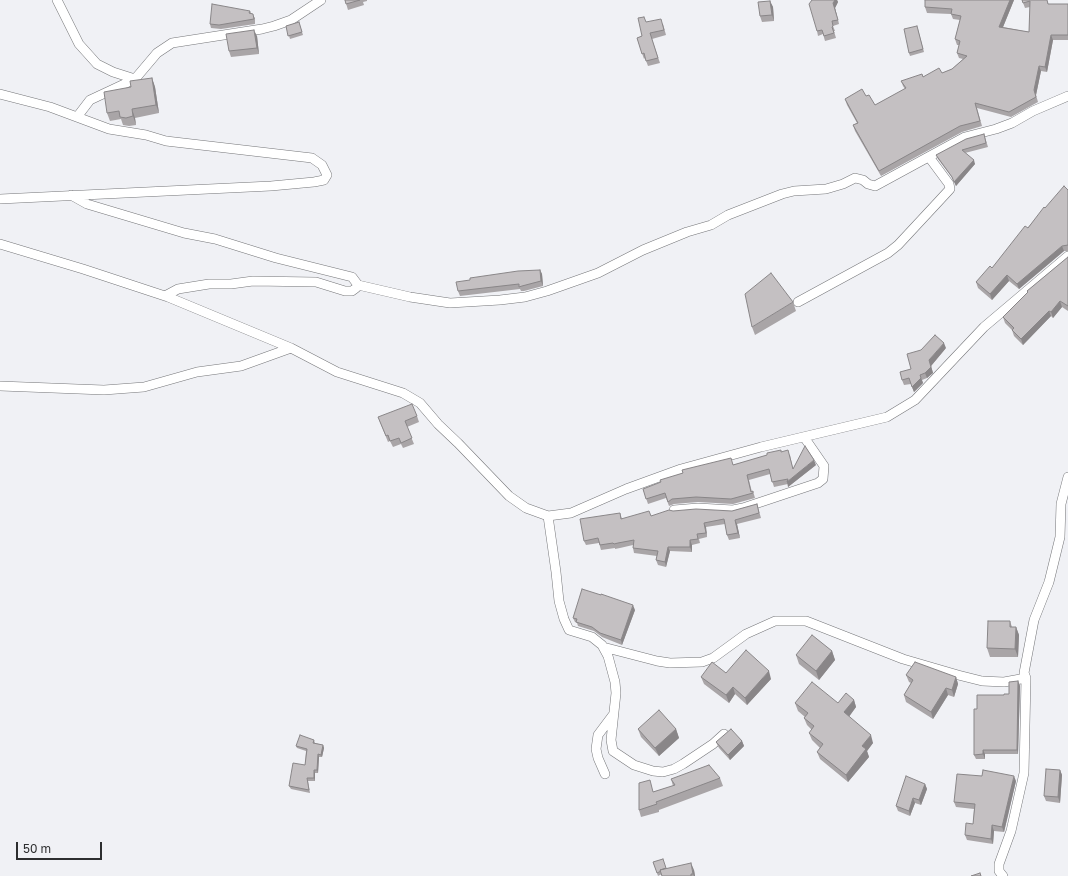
<!DOCTYPE html>
<html>
<head>
<meta charset="utf-8">
<style>
	body { margin:0 }
	#map { position:relative; width:1068px; height:876px; overflow:hidden; background:#f0f1f5; font-family:"Golos Text",sans-serif }
	canvas { display:block }
	.scale { position:absolute; left:16px; top:842px; width:86px; height:18px; box-sizing:border-box; border:2px solid #2d2e2f; border-top:0; padding-left:5px; font-size:12px; line-height:14px; white-space:nowrap; color:#2d2e2f; -webkit-text-stroke:3px #f0f1f5; paint-order:stroke }
</style>
</head>
<body>
<div id="map">
<canvas width="1068" height="876"></canvas>
<div class="scale">50 m</div>
</div>
<script>
const g = document.querySelector('canvas').getContext('2d');
g.lineJoin = 'round';
const shape = rows => new Path2D(rows.map(r => 'M' + r).join(''));
function trace(path, color, width, dash) { g.strokeStyle = color; g.lineWidth = width; g.lineCap = dash ? 'butt' : 'round'; g.setLineDash(dash || []); g.stroke(path); }
function paint(path, color) { g.fillStyle = color; g.fill(path, 'evenodd'); }
const street = shape([
	[57,0,79,44,97,64,113,72,135,79],
	[0,94,50,107,109,129,146,135,166,141,312,158,322,165,327,175,324,180,314,182,271,186,0,199],
	[77,117,90,100,135,79,157,53,172,43,262,29,274,26,291,20,321,0],
	[71,195,87,204,184,233,215,239,276,258,352,277,358,285,356,288,352,291,345,291,316,282,253,281,231,284,209,284,178,289,165,296],
	[0,244,83,269,168,297,291,348,337,372,403,393,420,403,438,424,458,443,509,496,526,508,548,516,571,513,626,489,681,469,761,447,887,417,915,400,984,327,1068,256],
	[358,285,410,297,450,303,500,300,525,297,547,291,598,273,643,250,687,232,711,225,728,215,782,194,794,191,826,189,843,184,855,178,863,180,868,184,875,186,965,137,996,129,1012,123,1033,111,1068,96],
	[798,302,888,253,898,245,938,202,950,189,949,184,929,157],
	[0,386,104,390,144,387,197,372,241,366,291,348],
	[674,510,698,508,733,510,743,508,818,483,823,479,824,466,804,437],
	[548,516,556,572,559,601,564,619,569,630,592,637,602,645,608,656,615,682,616,693,611,740,613,751,634,765,653,771,663,772,674,769,683,764,713,744,724,734],
	[603,647,657,661,670,663,702,662,713,658,746,634,775,621,806,621,903,659,958,675,982,681,1004,682,1026,678],
	[605,774,598,758,596,749,598,735,613,715],
	[1003,876,999,871,999,864,1011,831,1024,773,1026,678,1024,673,1034,620,1049,582,1060,537,1061,504,1068,477]
]);
trace(street, '#757679', 10);
trace(street, '#fff', 9);
paint(shape([
	[345,0,367,0,367,1,363,2,364,5,348,10],
	[812,0,837,0,838,2,835,8,839,24,833,26,835,31,834,31,836,38,825,41,823,34,818,36,817,31],
	[925,0,1014,0,1003,27,1029,32,1030,7,1025,8,1022,0,1047,0,1048,4,1068,4,1068,40,1053,40,1047,72,1041,71,1036,95,1038,102,1011,117,977,108,982,126,962,132,881,176,855,131,853,125,857,123,847,105,845,99,866,96,875,105,905,89,903,86,901,81,942,73,952,69,963,59,959,58,957,53,959,45,957,45,955,39,960,20,953,19,951,14,927,13,925,7],
	[770,1,773,7,774,21,762,22,760,16],
	[250,11,251,13,255,18,255,24,221,29,211,28,210,24],
	[299,22,303,35,290,39,286,26],
	[646,22,663,24,666,35,652,39,660,63,648,66,645,58,644,59,637,38,642,36],
	[918,29,924,52,910,56,909,53],
	[257,36,259,54,231,57,229,51],
	[152,78,155,87,159,113,135,118,136,125,129,126,123,125,121,119,110,121,107,113,131,87],
	[984,134,988,147,965,153,975,164,956,186,954,180,938,159,936,155],
	[1068,190,1068,251,1064,251,1019,289,1009,281,992,300,978,288,976,282,992,268,1045,208],
	[1068,257,1068,311,1062,307,1053,318,1051,316,1023,345,1014,336,1012,330,1005,323,1003,317,1027,293,1027,291],
	[540,270,542,274,543,286,524,291,521,291,520,289,460,296,458,291],
	[793,302,796,311,755,335,752,327],
	[946,348,931,366,933,373,927,378,922,380,923,383,914,392,911,384,904,385,902,380,911,369],
	[417,416,419,422,407,427,414,444,403,448,401,444,393,447,390,441,388,442,378,417],
	[781,452,790,455,793,469,816,465,788,487,788,484,774,487,770,474,749,480,752,492,753,491,755,498,733,504,698,502,674,504,669,506,666,498,648,504,643,489],
	[757,504,761,518,737,524,740,538,729,540,727,535,725,524,706,527,707,537,699,539,700,543,692,545,692,552,670,551,666,567,658,565,656,560,657,556,634,553,633,548,633,545,620,548,615,549,615,548,601,550,599,543,586,545,584,541,620,513,622,519,651,516,673,511,732,511],
	[635,610,622,645,602,637,594,631,578,626,577,623,575,622,573,618],
	[1010,621,1012,627,1016,627,1019,635,1018,657,990,657,987,648],
	[832,651,835,660,819,680,799,664,796,655],
	[726,673,771,679,747,705,735,694,729,703,704,684,701,677],
	[906,675,956,677,958,684,954,697,948,695,933,719,906,702,904,695,911,683,909,682],
	[1018,681,1020,686,1018,754,985,754,985,759,976,759,974,755,977,709,1004,695,1009,694],
	[854,700,856,707,849,717,873,743,867,751,869,757,848,782,820,759,817,752,820,748,812,740,809,733,812,730,807,725,804,718,805,717,798,711,795,703,838,703],
	[638,729,676,729,679,738,659,756,641,737],
	[314,740,315,743,323,745,324,748,322,757,319,757,318,773,315,773,315,781,308,781,310,793,291,789,289,786,305,765,306,751,297,748,296,746],
	[742,741,744,746,730,760,719,748,716,742],
	[1060,770,1062,775,1060,803,1046,801,1044,796],
	[720,778,723,786,659,810,659,812,641,817,639,810,653,792,673,786,671,779],
	[1016,781,1004,832,994,831,993,844,967,840,965,835,973,824,974,809,956,807,954,802],
	[925,784,927,789,921,805,915,803,910,816,898,811,896,806],
	[653,862,666,868,694,870,695,876,662,876,662,874,658,876]
]), '#a9a5a7');
paint(shape([
	[835,0,837,0,838,2,835,8,839,24,833,3],
	[1010,0,1014,0,1001,32,999,27],
	[770,1,773,7,774,21,772,15],
	[254,30,257,36,259,54,257,48],
	[1051,35,1053,40,1047,72,1045,67],
	[1039,66,1041,71,1036,95,1034,90],
	[152,78,155,87,159,113,156,105],
	[132,109,135,118,136,125,133,116],
	[974,160,975,164,956,186,954,182],
	[1062,246,1064,251,1019,289,1017,284],
	[540,270,542,274,543,286,541,281],
	[1007,275,1009,281,992,300,990,294],
	[1060,301,1062,307,1053,318,1051,312],
	[1049,311,1051,316,1023,345,1021,339],
	[944,343,946,348,931,366,933,373,927,378,925,373,929,360],
	[920,375,923,383,914,392,912,387],
	[814,460,816,465,788,487,787,482],
	[735,520,737,524,740,538,738,533],
	[704,523,706,527,707,537,706,533],
	[690,540,692,545,692,552,690,547],
	[668,547,670,551,666,567,665,562],
	[633,605,635,610,622,645,621,640],
	[1016,627,1019,635,1018,657,1015,649],
	[832,651,835,660,819,680,816,671],
	[769,671,771,679,747,705,745,698],
	[956,677,958,684,954,697,952,690],
	[1018,681,1020,686,1018,754,1017,750],
	[733,687,735,694,729,703,726,695],
	[946,688,948,695,933,719,931,712],
	[854,700,856,707,847,719,844,712],
	[676,729,679,738,659,756,655,748],
	[871,735,873,743,867,751,869,757,848,782,846,775,862,746],
	[742,741,744,746,730,760,728,755],
	[323,745,324,748,322,757,321,755],
	[983,750,985,754,985,759,983,754],
	[318,754,319,757,318,773,317,770],
	[314,770,315,773,315,781,314,778],
	[1060,770,1062,775,1060,803,1058,797],
	[1014,776,1016,781,1004,832,1002,827],
	[925,784,927,789,921,805,919,800],
	[913,798,915,803,910,816,909,811],
	[992,825,994,831,993,844,991,839],
	[691,863,694,870,695,876,694,876,693,874]
]), '#898688');
const building = shape([
	[345,0,360,0,346,4,345,0],
	[812,0,835,0,833,3,838,20,832,21,833,26,832,27,834,33,824,36,822,30,817,31,809,4,812,0],
	[925,0,1010,0,999,27,1029,32,1030,1,1023,3,1022,0,1047,0,1048,4,1068,4,1068,35,1051,35,1045,67,1039,66,1034,90,1036,97,1009,112,975,103,980,121,960,126,879,171,853,125,858,123,845,99,862,89,866,96,869,95,875,105,906,88,901,81,922,74,923,77,939,68,942,73,952,69,967,56,957,53,960,41,955,39,961,16,951,14,952,9,925,7,925,0],
	[770,1,772,15,760,16,758,2,770,1],
	[212,4,250,11,249,13,253,14,254,19,219,25,210,24,212,4],
	[644,17,646,22,661,19,664,30,650,33,658,58,646,61,644,53,642,54,637,38,642,36,638,18,644,17],
	[299,22,302,32,288,36,286,26,299,22],
	[917,26,923,49,909,53,904,29,917,26],
	[254,30,257,48,229,51,226,34,254,30],
	[152,78,156,105,132,109,133,116,126,118,120,117,119,111,107,113,104,92,131,87,130,81,152,78],
	[984,134,986,143,962,150,974,160,954,182,952,177,936,155,966,139,984,134],
	[1064,186,1068,190,1068,245,1062,246,1017,284,1007,275,990,294,976,282,990,266,992,268,1025,226,1028,228,1044,207,1045,208,1064,186],
	[1068,257,1068,306,1060,301,1051,312,1049,311,1021,339,1012,330,1014,328,1003,317,1028,292,1027,291,1068,257],
	[540,270,541,281,522,286,519,287,519,284,458,291,456,282,470,280,470,278,518,271,540,270],
	[771,273,793,302,752,327,745,294,771,273],
	[935,335,944,343,929,360,931,367,925,373,920,375,921,378,912,387,909,378,902,380,900,372,911,369,907,354,921,350,935,335],
	[412,404,417,416,405,421,412,438,401,443,399,438,390,441,388,435,386,436,378,417,412,404],
	[805,446,814,460,787,482,788,479,772,482,769,469,747,475,751,492,753,491,753,493,731,499,696,497,672,499,668,502,665,493,646,499,643,489,661,482,660,480,683,473,682,470,731,458,733,465,767,455,767,453,781,450,781,452,788,450,793,469,805,446],
	[757,504,759,513,735,520,738,533,727,535,724,519,704,523,706,533,697,534,698,539,690,540,690,547,668,547,665,562,656,560,658,551,633,548,634,540,618,543,614,544,613,543,600,545,598,538,584,541,580,519,620,513,621,519,649,511,651,516,669,510,673,511,696,509,732,511,757,504],
	[582,589,601,595,601,594,633,605,621,640,600,633,592,627,576,622,577,619,573,618,582,589],
	[988,621,1010,621,1010,627,1016,627,1015,649,987,648,988,621],
	[812,635,832,651,816,671,796,655,812,635],
	[746,650,769,671,745,698,733,687,726,695,701,677,712,662,726,673,746,650],
	[915,662,956,677,952,690,946,688,931,712,904,695,913,680,906,675,915,662],
	[1018,681,1017,750,983,750,983,754,974,755,974,709,977,709,977,695,1004,695,1004,694,1009,694,1009,682,1018,681],
	[812,682,838,703,846,693,854,700,844,712,871,735,862,746,866,749,846,775,817,752,823,744,809,733,814,726,804,718,808,713,795,703,812,682],
	[659,710,676,729,655,748,638,729,659,710],
	[731,729,742,741,728,755,716,742,731,729],
	[300,735,314,740,313,743,323,745,321,755,318,754,317,770,314,770,314,778,307,778,309,790,289,786,293,763,305,765,307,749,296,746,300,735],
	[709,765,720,778,656,802,657,804,639,810,639,783,650,780,653,792,675,785,671,779,709,765],
	[1046,769,1060,770,1058,797,1044,796,1046,769],
	[983,770,1014,776,1002,827,992,825,991,839,965,835,966,823,973,824,975,804,954,802,957,774,982,776,983,770],
	[906,776,925,784,919,800,913,798,909,811,896,806,906,776],
	[663,859,666,868,660,870,661,871,657,873,653,862,663,859],
	[691,863,693,874,691,874,691,876,662,876,660,870,691,863],
	[980,873,981,876,971,876,980,873]
]);
paint(building, '#c4c0c2');
trace(building, '#898688', 1);
</script>
</body>
</html>
